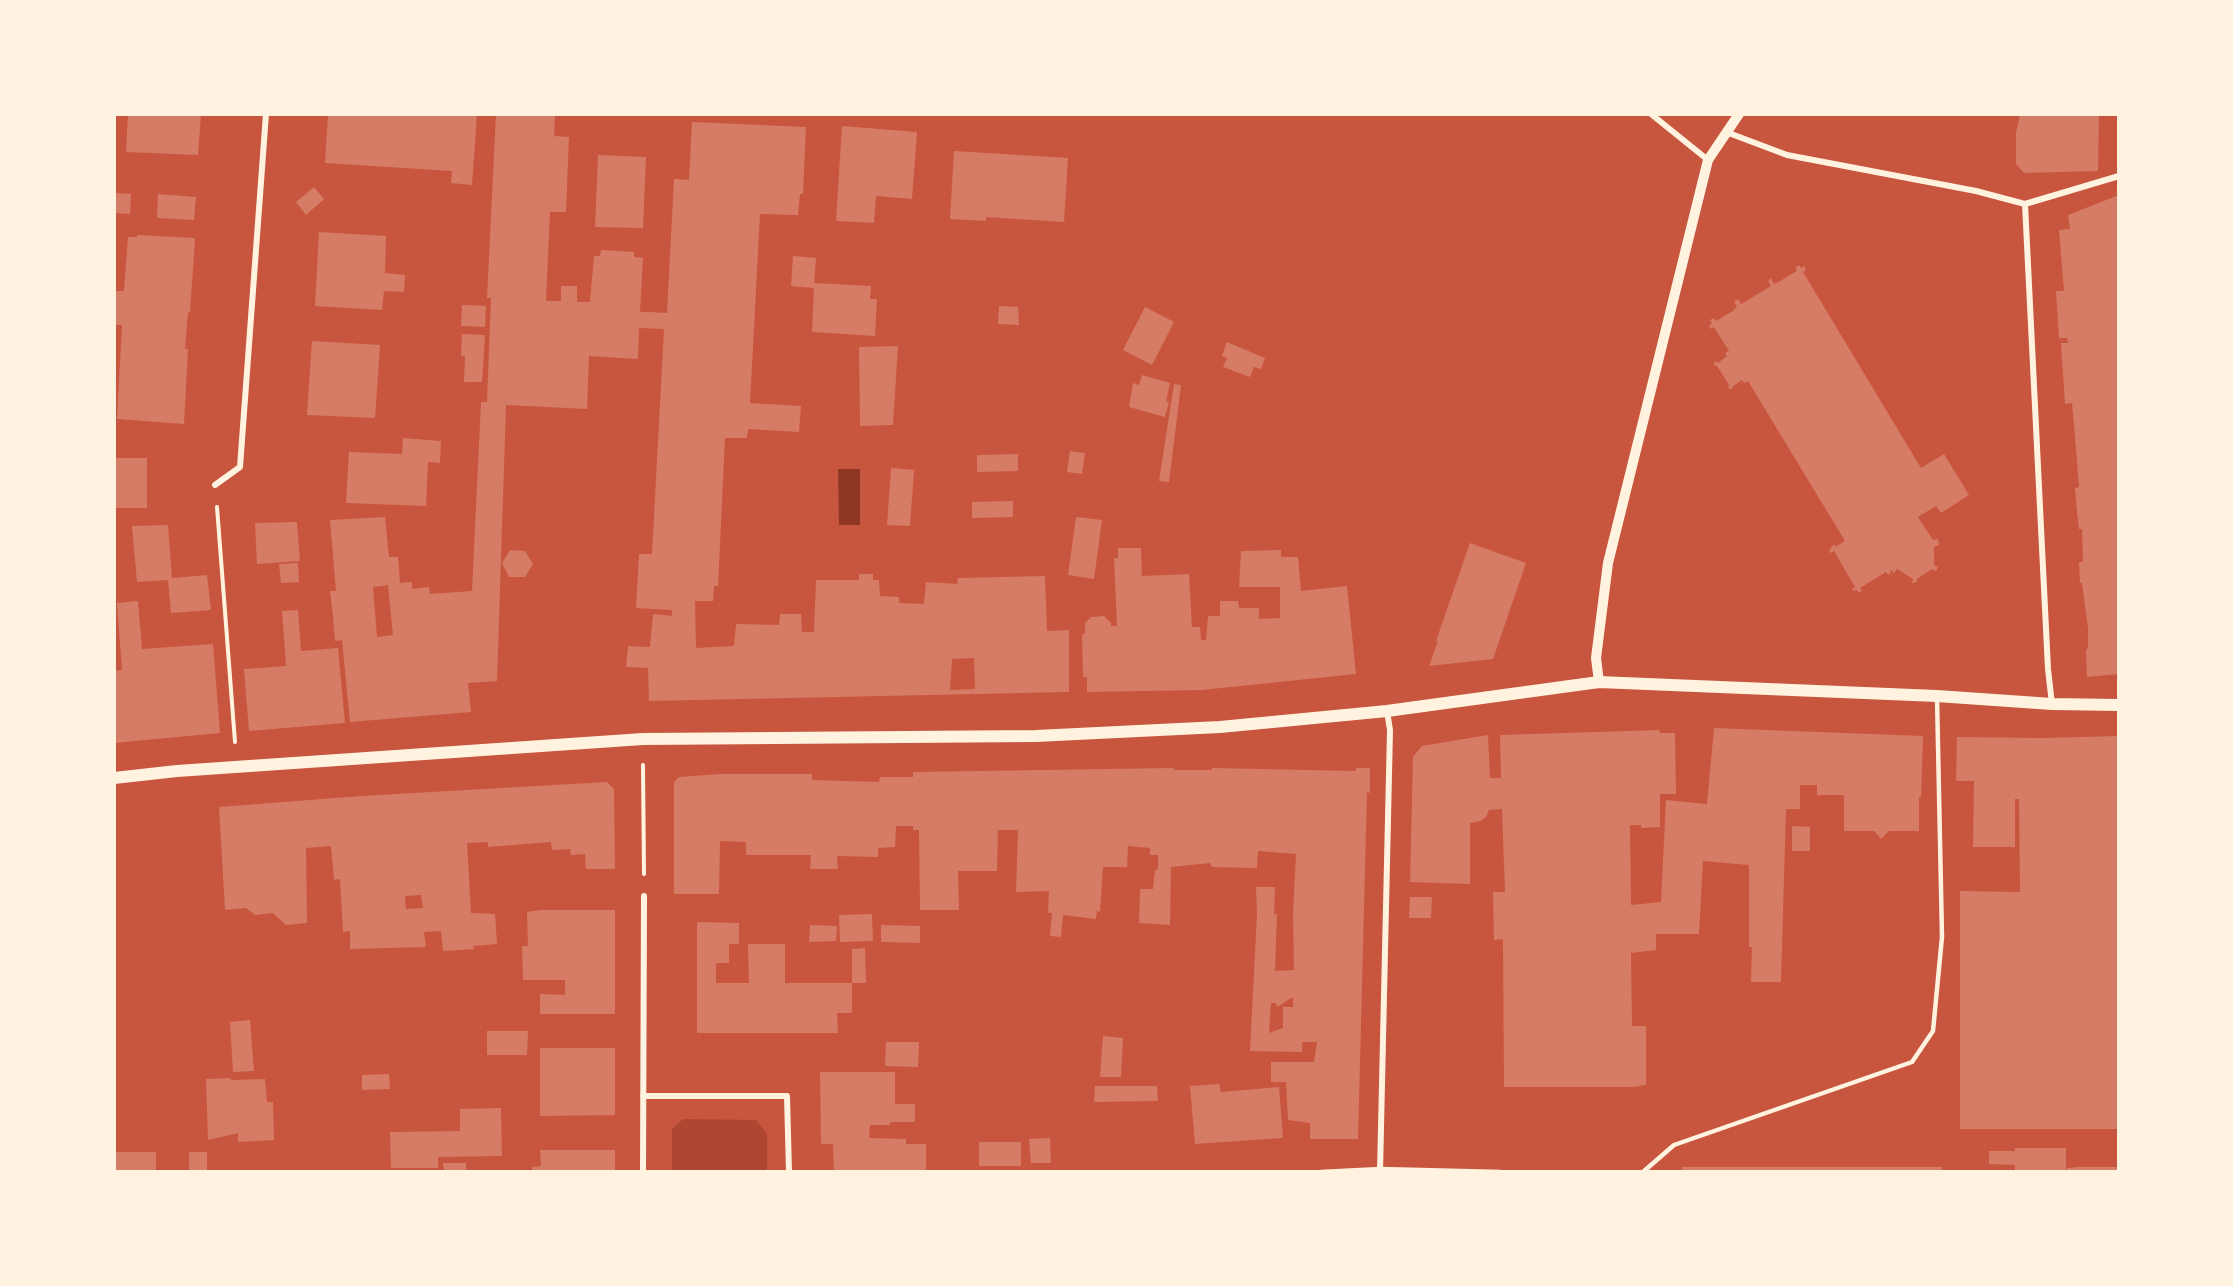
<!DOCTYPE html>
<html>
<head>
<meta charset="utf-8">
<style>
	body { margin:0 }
	#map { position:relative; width:2233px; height:1286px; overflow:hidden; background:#c8553d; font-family:Ubuntu,sans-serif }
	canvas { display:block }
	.frame { position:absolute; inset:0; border:116px solid #fff3e0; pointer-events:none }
</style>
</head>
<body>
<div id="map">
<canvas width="2233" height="1286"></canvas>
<div class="frame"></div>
</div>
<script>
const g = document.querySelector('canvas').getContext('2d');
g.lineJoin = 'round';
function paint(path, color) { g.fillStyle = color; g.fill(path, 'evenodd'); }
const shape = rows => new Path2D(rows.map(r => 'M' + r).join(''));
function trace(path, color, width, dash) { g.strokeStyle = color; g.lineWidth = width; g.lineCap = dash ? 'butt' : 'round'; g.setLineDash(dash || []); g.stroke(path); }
paint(shape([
	[683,1119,756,1120,767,1134,767,1172,672,1172,672,1129]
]), '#ae4732');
paint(shape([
	[838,469,860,469,860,525,839,525]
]), '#8f3625');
paint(shape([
	[128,114,201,114,198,155,126,152],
	[328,114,477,114,472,185,451,183,452,171,325,163],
	[496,114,555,114,554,136,569,137,566,212,550,212,546,301,561,301,561,286,577,286,577,302,590,302,594,256,600,256,601,250,634,252,634,257,643,258,640,312,649,312,667,313,674,179,689,180,692,122,806,127,803,194,800,194,798,215,760,214,750,403,801,406,799,432,748,429,747,438,725,438,718,586,714,586,713,601,695,601,696,648,734,646,736,624,779,625,780,614,801,614,802,632,814,632,816,580,859,580,859,574,873,574,873,580,879,580,880,596,899,597,899,603,924,604,926,582,957,584,958,578,1045,576,1047,631,1069,630,1069,692,649,701,648,668,626,667,628,646,650,647,653,614,672,616,672,610,636,608,639,554,652,554,664,329,639,328,638,359,589,356,587,409,506,405,497,681,468,683,471,712,350,722,342,640,335,641,333,616,330,591,336,591,330,520,385,517,389,557,398,557,400,583,412,582,412,589,429,587,430,594,472,591,481,402,487,402,491,298,487,298],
	[388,585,393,635,377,637,373,587],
	[974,658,975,689,950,690,952,659],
	[2020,114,2099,114,2098,171,2024,173,2016,164,2016,133],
	[842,126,917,132,912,199,876,196,874,223,836,221],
	[954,151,1068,158,1064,222,986,217,986,221,950,219],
	[598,155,646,157,643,228,595,227],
	[314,187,324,199,306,215,296,202],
	[114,193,131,194,130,214,114,213],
	[158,194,196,197,194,220,157,218],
	[2119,195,2119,674,2087,677,2086,651,2088,647,2088,628,2082,583,2080,583,2079,562,2083,562,2082,529,2079,529,2077,512,2075,488,2079,487,2076,449,2072,403,2065,404,2061,343,2068,343,2067,338,2059,338,2056,291,2064,291,2059,230,2070,229,2068,215],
	[319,232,386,236,385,273,405,275,404,292,384,291,382,310,315,306],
	[137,235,195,238,190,312,188,313,185,349,188,349,184,424,117,419,122,325,114,325,114,291,124,291,128,237,137,237],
	[793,256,816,258,814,283,871,286,870,299,877,299,875,336,812,332,814,288,791,286],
	[1799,265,1801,268,1804,266,1806,270,1803,272,1921,468,1944,454,1969,495,1941,513,1936,506,1918,517,1933,540,1938,539,1939,545,1934,547,1934,565,1938,567,1936,571,1932,569,1917,579,1917,582,1912,583,1913,579,1897,569,1894,573,1890,569,1891,573,1888,575,1886,572,1860,588,1862,591,1858,593,1857,590,1854,591,1852,589,1855,587,1834,551,1831,553,1829,551,1834,544,1835,547,1845,541,1748,381,1744,383,1742,380,1733,386,1732,389,1728,388,1729,385,1717,366,1714,365,1715,361,1718,363,1727,356,1725,353,1729,351,1714,327,1711,329,1709,326,1712,323,1710,320,1714,318,1716,321,1733,311,1737,306,1734,302,1738,299,1741,304,1771,286,1768,281,1771,278,1774,284,1780,281,1797,271,1795,268],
	[462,305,486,306,485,327,461,326],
	[999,306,1018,307,1019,325,998,324],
	[1145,307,1174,322,1152,365,1123,350],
	[462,334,485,335,482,382,464,382,465,356,461,356],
	[312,341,380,345,375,418,307,415],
	[1227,342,1265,358,1261,369,1254,367,1250,377,1223,367,1227,358,1222,356],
	[898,346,893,425,860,426,859,347],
	[1142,375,1170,383,1166,401,1169,402,1165,417,1129,407,1133,383,1139,385],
	[1174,384,1181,385,1169,482,1159,481],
	[403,438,441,441,440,463,428,462,426,506,346,503,349,452,402,454],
	[1070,451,1085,453,1082,474,1067,472],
	[1018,454,1018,471,977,472,977,455],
	[114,458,147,458,147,508,114,508],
	[891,468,914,470,910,526,887,525],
	[1013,501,1013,517,972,518,972,502],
	[1076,517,1102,520,1094,579,1068,575],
	[297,522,300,561,257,564,255,523],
	[168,525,172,578,207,575,211,610,171,613,168,580,137,582,132,526],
	[1470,543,1526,563,1493,659,1429,666,1438,641,1436,641],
	[1118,548,1141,548,1142,576,1189,574,1192,627,1200,627,1201,640,1206,640,1208,616,1220,616,1220,601,1238,601,1239,608,1259,608,1259,619,1280,618,1280,587,1239,587,1241,551,1281,550,1281,557,1298,557,1301,591,1347,586,1356,674,1202,690,1087,692,1087,677,1083,677,1082,634,1085,634,1085,623,1091,617,1104,616,1111,623,1111,626,1117,626,1114,558,1118,558],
	[510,550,525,551,533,564,525,577,509,577,502,563],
	[298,563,299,582,281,583,279,564],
	[138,601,142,649,213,644,220,733,114,743,114,671,122,670,117,603],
	[298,610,301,651,338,648,345,723,249,731,244,669,286,666,282,611],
	[1714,728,1923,736,1921,797,1919,797,1919,831,1889,831,1881,839,1874,831,1844,831,1844,795,1817,795,1817,785,1800,785,1800,809,1786,809,1781,982,1751,982,1752,947,1749,947,1749,865,1703,861,1699,934,1656,934,1656,950,1631,953,1632,1026,1646,1026,1646,1085,1633,1087,1504,1087,1503,939,1494,940,1493,892,1505,892,1502,809,1489,810,1486,817,1481,821,1470,823,1470,884,1410,882,1413,757,1422,746,1488,735,1490,778,1501,778,1500,735,1629,731,1659,730,1660,733,1675,733,1676,794,1660,794,1660,827,1641,828,1641,825,1630,825,1631,905,1661,902,1666,800,1707,804],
	[2119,736,2119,1129,1960,1129,1960,891,2020,892,2019,799,2015,799,2015,847,1973,847,1974,781,1956,781,1957,737,2042,738],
	[1174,768,1174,770,1212,770,1212,768,1355,771,1357,768,1370,768,1370,793,1367,792,1358,1139,1310,1139,1310,1123,1288,1120,1286,1082,1271,1082,1271,1062,1314,1062,1317,1042,1302,1042,1302,1052,1250,1051,1257,913,1256,887,1275,887,1274,914,1277,914,1275,971,1294,970,1293,914,1296,854,1258,851,1257,868,1212,867,1210,863,1171,867,1170,925,1139,923,1140,889,1153,889,1155,870,1158,870,1158,855,1150,855,1150,848,1128,846,1127,867,1103,867,1100,912,1097,911,1096,919,1063,915,1061,937,1050,936,1052,913,1048,913,1049,891,1016,892,1018,830,998,830,997,871,958,871,959,910,920,910,919,830,913,830,913,826,896,826,895,847,878,848,878,857,837,856,838,869,810,869,811,855,746,855,746,842,720,841,719,894,674,894,674,782,679,777,720,774,812,774,812,780,879,782,880,777,913,777,913,772],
	[1293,997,1293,1007,1283,1007,1283,1028,1269,1033,1271,1003,1276,1003,1277,1007],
	[607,782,614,789,615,869,586,869,585,854,571,855,570,849,552,850,551,842,488,847,488,842,467,843,471,913,495,914,497,944,473,946,474,949,443,951,441,931,424,932,426,947,350,949,350,931,343,932,340,879,334,880,331,846,306,848,307,923,286,925,273,913,255,915,246,908,225,910,219,807,361,796],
	[421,895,423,908,406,909,405,896],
	[1792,826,1810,827,1810,851,1792,851],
	[1410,897,1432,897,1431,918,1409,918],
	[540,910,615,910,615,1014,540,1014,540,994,565,995,565,980,523,980,522,946,528,946,527,912],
	[872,914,873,941,840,942,839,915],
	[697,922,739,923,739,944,729,944,729,963,716,963,716,983,749,983,748,944,785,944,785,983,852,983,852,1013,837,1013,838,1033,697,1033],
	[810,925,837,926,836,941,809,942],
	[881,925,920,926,920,943,881,942],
	[865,948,866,983,852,983,852,949],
	[250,1020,254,1071,233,1072,230,1022],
	[487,1031,528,1031,527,1055,487,1055],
	[1103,1036,1123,1038,1121,1077,1100,1077],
	[886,1042,919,1042,918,1067,885,1066],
	[540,1048,615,1048,615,1115,540,1116],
	[820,1072,895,1072,895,1104,915,1104,915,1122,890,1122,890,1125,870,1125,869,1138,906,1139,906,1144,926,1144,926,1172,834,1172,833,1144,821,1144],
	[389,1074,390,1089,362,1090,362,1075],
	[230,1078,231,1080,265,1079,267,1102,273,1102,274,1140,238,1142,238,1133,208,1140,206,1079],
	[1219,1084,1221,1092,1279,1087,1283,1138,1195,1144,1190,1086],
	[1095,1086,1157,1086,1158,1101,1094,1102],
	[501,1108,502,1156,438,1157,438,1168,391,1168,390,1132,460,1131,460,1109],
	[1050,1138,1051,1163,1031,1163,1029,1139],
	[979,1142,1021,1142,1021,1166,979,1166],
	[2015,1148,2066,1148,2066,1171,2015,1170,2015,1165,1989,1164,1989,1151,2015,1151],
	[540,1150,615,1150,615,1172,532,1172,532,1167,541,1166],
	[114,1152,156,1152,156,1172,114,1172],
	[189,1152,207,1152,207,1170,189,1171],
	[443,1163,466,1163,466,1172,444,1172],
	[1682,1167,1942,1167,1942,1172,1682,1172],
	[2078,1167,2119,1167,2119,1172,2067,1172,2067,1168]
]), '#d67c66');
trace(shape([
	[217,507,235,742],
	[643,765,644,874]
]), '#fff3e0', 4);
trace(shape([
	[1321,1172,1380,1169,1501,1172],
	[1643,1172,1674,1145,1912,1062,1933,1031,1942,937,1937,697]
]), '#fff3e0', 4.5);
trace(shape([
	[1651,114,1708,160],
	[1726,132,1787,155,1976,191,2025,204],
	[2025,204,2048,669,2052,704],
	[2025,204,2119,176],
	[215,485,240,467,266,114],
	[643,1096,787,1096,789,1172],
	[643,1172,644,896],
	[1380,1172,1390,730,1387,711]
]), '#fff3e0', 6);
trace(shape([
	[1599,682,1596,658,1608,563,1708,160,1739,114]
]), '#fff3e0', 10);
trace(shape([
	[114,778,177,771,643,739,1036,736,1220,727,1387,711,1599,682,1937,696,2052,704,2119,705]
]), '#fff3e0', 12);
</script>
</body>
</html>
